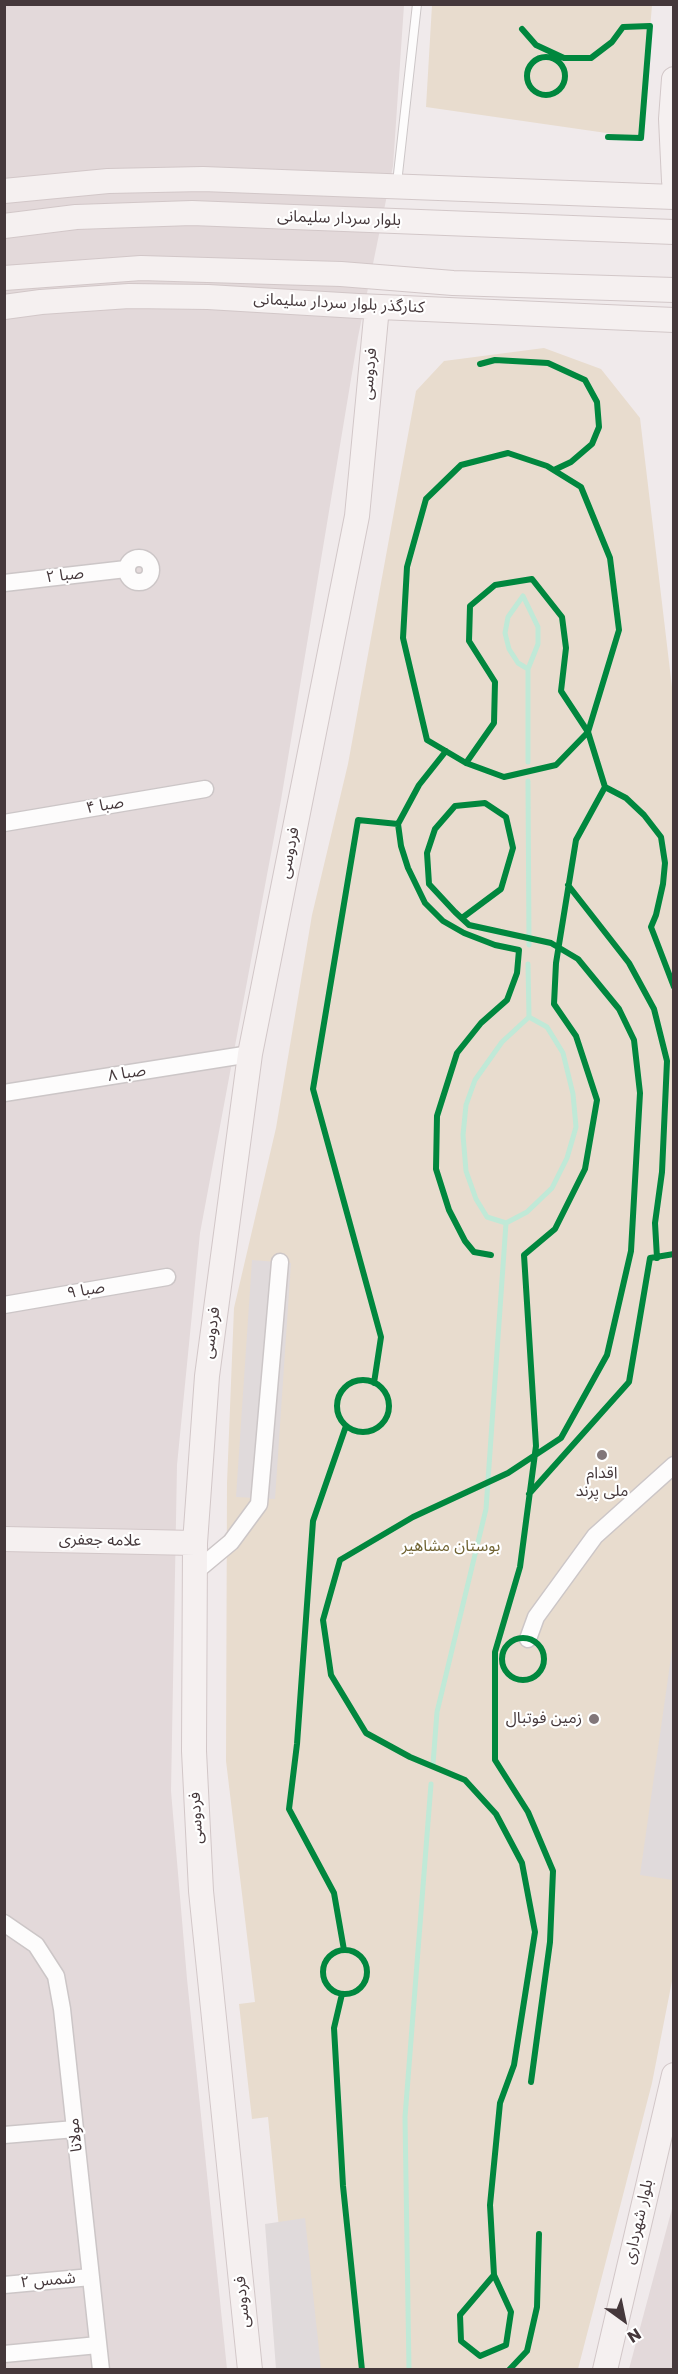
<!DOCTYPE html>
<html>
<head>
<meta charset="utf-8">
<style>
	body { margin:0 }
	#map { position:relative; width:678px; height:2374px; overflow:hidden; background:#f0eaeb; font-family:Poppins,sans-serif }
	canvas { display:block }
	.frame { position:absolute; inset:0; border:6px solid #45383b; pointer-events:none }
	.north { position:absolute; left:594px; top:2290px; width:60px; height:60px; -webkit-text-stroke:4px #fff; paint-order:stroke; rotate:147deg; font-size:16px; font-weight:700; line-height:24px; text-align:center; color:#45383b }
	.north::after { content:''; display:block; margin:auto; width:21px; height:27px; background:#45383b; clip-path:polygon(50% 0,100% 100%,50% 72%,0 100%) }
</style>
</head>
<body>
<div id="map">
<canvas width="678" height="2374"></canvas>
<div class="frame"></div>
<div class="north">N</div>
</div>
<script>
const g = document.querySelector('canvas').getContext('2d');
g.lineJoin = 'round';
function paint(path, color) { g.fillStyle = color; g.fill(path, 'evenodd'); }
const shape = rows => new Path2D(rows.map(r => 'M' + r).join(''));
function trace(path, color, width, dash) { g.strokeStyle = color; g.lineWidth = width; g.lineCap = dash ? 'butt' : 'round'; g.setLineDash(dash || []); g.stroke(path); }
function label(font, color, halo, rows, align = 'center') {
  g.font = font + ' Poppins,"Noto Sans Arabic",sans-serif'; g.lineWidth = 4.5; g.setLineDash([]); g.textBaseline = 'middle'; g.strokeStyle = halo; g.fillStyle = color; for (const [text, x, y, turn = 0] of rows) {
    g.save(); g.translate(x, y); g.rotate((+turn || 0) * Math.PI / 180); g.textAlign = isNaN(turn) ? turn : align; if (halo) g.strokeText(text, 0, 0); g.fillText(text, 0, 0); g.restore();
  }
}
paint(shape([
	[5,5,404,5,393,166,358,337,281,800,200,1233,177,1465,171,1791,187,1979,227,2369,5,2370],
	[673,2205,673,2369,629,2369]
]), '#e3d9da');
paint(shape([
	[432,5,652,5,641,138,426,107],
	[544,348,601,369,640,418,674,704,673,1976,652,2083,578,2369,293,2369,268,2117,252,2119,239,2004,255,2002,226,1761,227,1483,234,1308,276,1128,312,915,348,764,416,391,444,361]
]), '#e8dcce');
paint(shape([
	[252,1260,291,1263,275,1499,236,1497],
	[673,1643,674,1880,673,1880,640,1875],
	[305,2218,321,2369,276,2369,265,2224]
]), '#e0dadb');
trace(shape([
	[523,596,538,627,538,644,528,669,528,762],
	[523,596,508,617,505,633,509,649,518,663,528,669],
	[528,781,529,945],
	[506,1223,527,1212,552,1188,567,1158,576,1127,573,1094,563,1053,547,1027,529,1017],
	[433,1764,437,1712,486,1509,506,1223,487,1217,476,1199,466,1171,463,1135,466,1105,475,1080,502,1042,529,1017,528,964],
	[409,2370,405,2117,431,1784]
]), '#c0e9d7', 5);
const lane = shape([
	[397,183,417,4]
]);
const street = shape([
	'127 570a12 12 0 1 1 24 0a12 12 0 1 1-24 0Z',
	[4,583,126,569],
	[4,823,205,789],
	[4,1093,250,1054],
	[4,1305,167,1277],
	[195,1572,231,1542,259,1504,280,1262],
	[528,1639,536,1617,595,1536,674,1465],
	[4,1923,36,1945,56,1976,62,2009,101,2370],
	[4,2135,75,2129],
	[4,2285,91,2277],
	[4,2354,98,2345]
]);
const secondary = shape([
	[674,79,671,119,674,181],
	[4,191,108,181,203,179,674,197],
	[4,226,76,217,192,213,674,232],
	[4,278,141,268,341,274,453,283,674,290],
	[4,307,41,302,129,296,208,297,358,306,674,320],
	[4,1539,195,1543],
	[250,2370,201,1891,194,1751,195,1543,207,1376,250,1054,357,516,377,307],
	[605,2370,674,2075]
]);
trace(lane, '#ccc6c7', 10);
trace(street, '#ccc6c7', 19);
trace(secondary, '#d2c7c8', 26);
trace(lane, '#fdfcfc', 8);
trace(street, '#fdfcfc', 16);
trace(secondary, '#f5f0f0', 24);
trace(shape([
	[522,29,536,45,564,58,591,58,612,42,623,27,650,26,641,138,608,137],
	'527 76a19 19 0 1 1 38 0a19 19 0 1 1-38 0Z',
	[480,364,495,360,548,363,585,380,597,402,599,427,592,444,571,462,554,470],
	[508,453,547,466,581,487,610,558,619,630,588,732,556,765,504,777,466,763,427,740,403,638,407,567,426,499,461,465,508,453],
	[466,763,494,723,495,682,469,641,470,606,495,585,532,579,562,617,566,648,561,691,588,732,605,787,576,840,556,963,554,1004,576,1036,597,1100,585,1169,555,1229,524,1255,536,1446,520,1567,495,1652,495,1760,528,1812,553,1871,550,1942,531,2082],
	[605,787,626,798,644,815,661,837,665,863,663,884,656,915,651,927,674,987],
	[398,824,401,846,408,868,425,903,443,921,464,933,495,945,519,950,517,973,507,1000,481,1023,457,1053,437,1116,436,1169,449,1210,465,1241,474,1252,491,1255],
	[568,885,629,963,654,1009,667,1061,662,1172,655,1223,657,1258],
	[462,918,501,889,513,848,506,817,485,803,455,806,435,829,427,853,429,884,455,912,469,925,551,943,578,959,619,1009,634,1040,640,1093,631,1251,607,1355,561,1438,508,1473,413,1517,340,1560,323,1620,331,1675,366,1733,410,1757,465,1780,496,1814,522,1863,535,1932,514,2065,500,2103,490,2205,494,2275,511,2312,506,2345,480,2356,461,2341,460,2315,494,2275],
	'337 1406a26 26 0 1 1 52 0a26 26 0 1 1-52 0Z',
	[374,1383,381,1337,313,1089,358,820,398,824,419,785,446,751],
	[529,1494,629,1382,650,1258,674,1254],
	'502 1659a21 21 0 1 1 42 0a21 21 0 1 1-42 0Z',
	[344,1950,334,1893,289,1809,297,1744,313,1521,346,1426],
	'323 1972a22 22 0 1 1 44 0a22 22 0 1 1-44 0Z',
	[342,1994,334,2028,343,2186,362,2370],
	[509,2370,527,2351,537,2307,539,2234]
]), '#00873e', 6);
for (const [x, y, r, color] of [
	[602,1455,6,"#817679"],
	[594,1719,6,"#817679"]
]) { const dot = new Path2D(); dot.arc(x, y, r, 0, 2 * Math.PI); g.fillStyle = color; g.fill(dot); trace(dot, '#fff', 2); }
label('16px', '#45383b', '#fff', [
	["بلوار سردار سلیمانی",339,219,2],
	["کنارگذر بلوار سردار سلیمانی",339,304,3],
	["فردوسی",370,374,-85],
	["صبا ۲",65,576,-7],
	["صبا ۴",105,806,-10],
	["فردوسی",290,853,-79],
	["صبا ۸",127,1074,-9],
	["صبا ۹",86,1291,-10],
	["فردوسی",212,1333,-82],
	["علامه جعفری",100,1541,1],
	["فردوسی",197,1818,-93],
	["مولانا",76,2135,-96],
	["بلوار شهرداری",639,2222,-77],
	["شمس ۲",48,2281,-5],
	["فردوسی",243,2302,-95]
]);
label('16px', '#45383b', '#fff', [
	["اقدام",602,1474],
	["ملی پرند",602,1492],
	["زمین فوتبال",582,1719,"right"]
]);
label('16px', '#706332', '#fff', [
	["بوستان مشاهیر",451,1547]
]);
</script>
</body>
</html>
